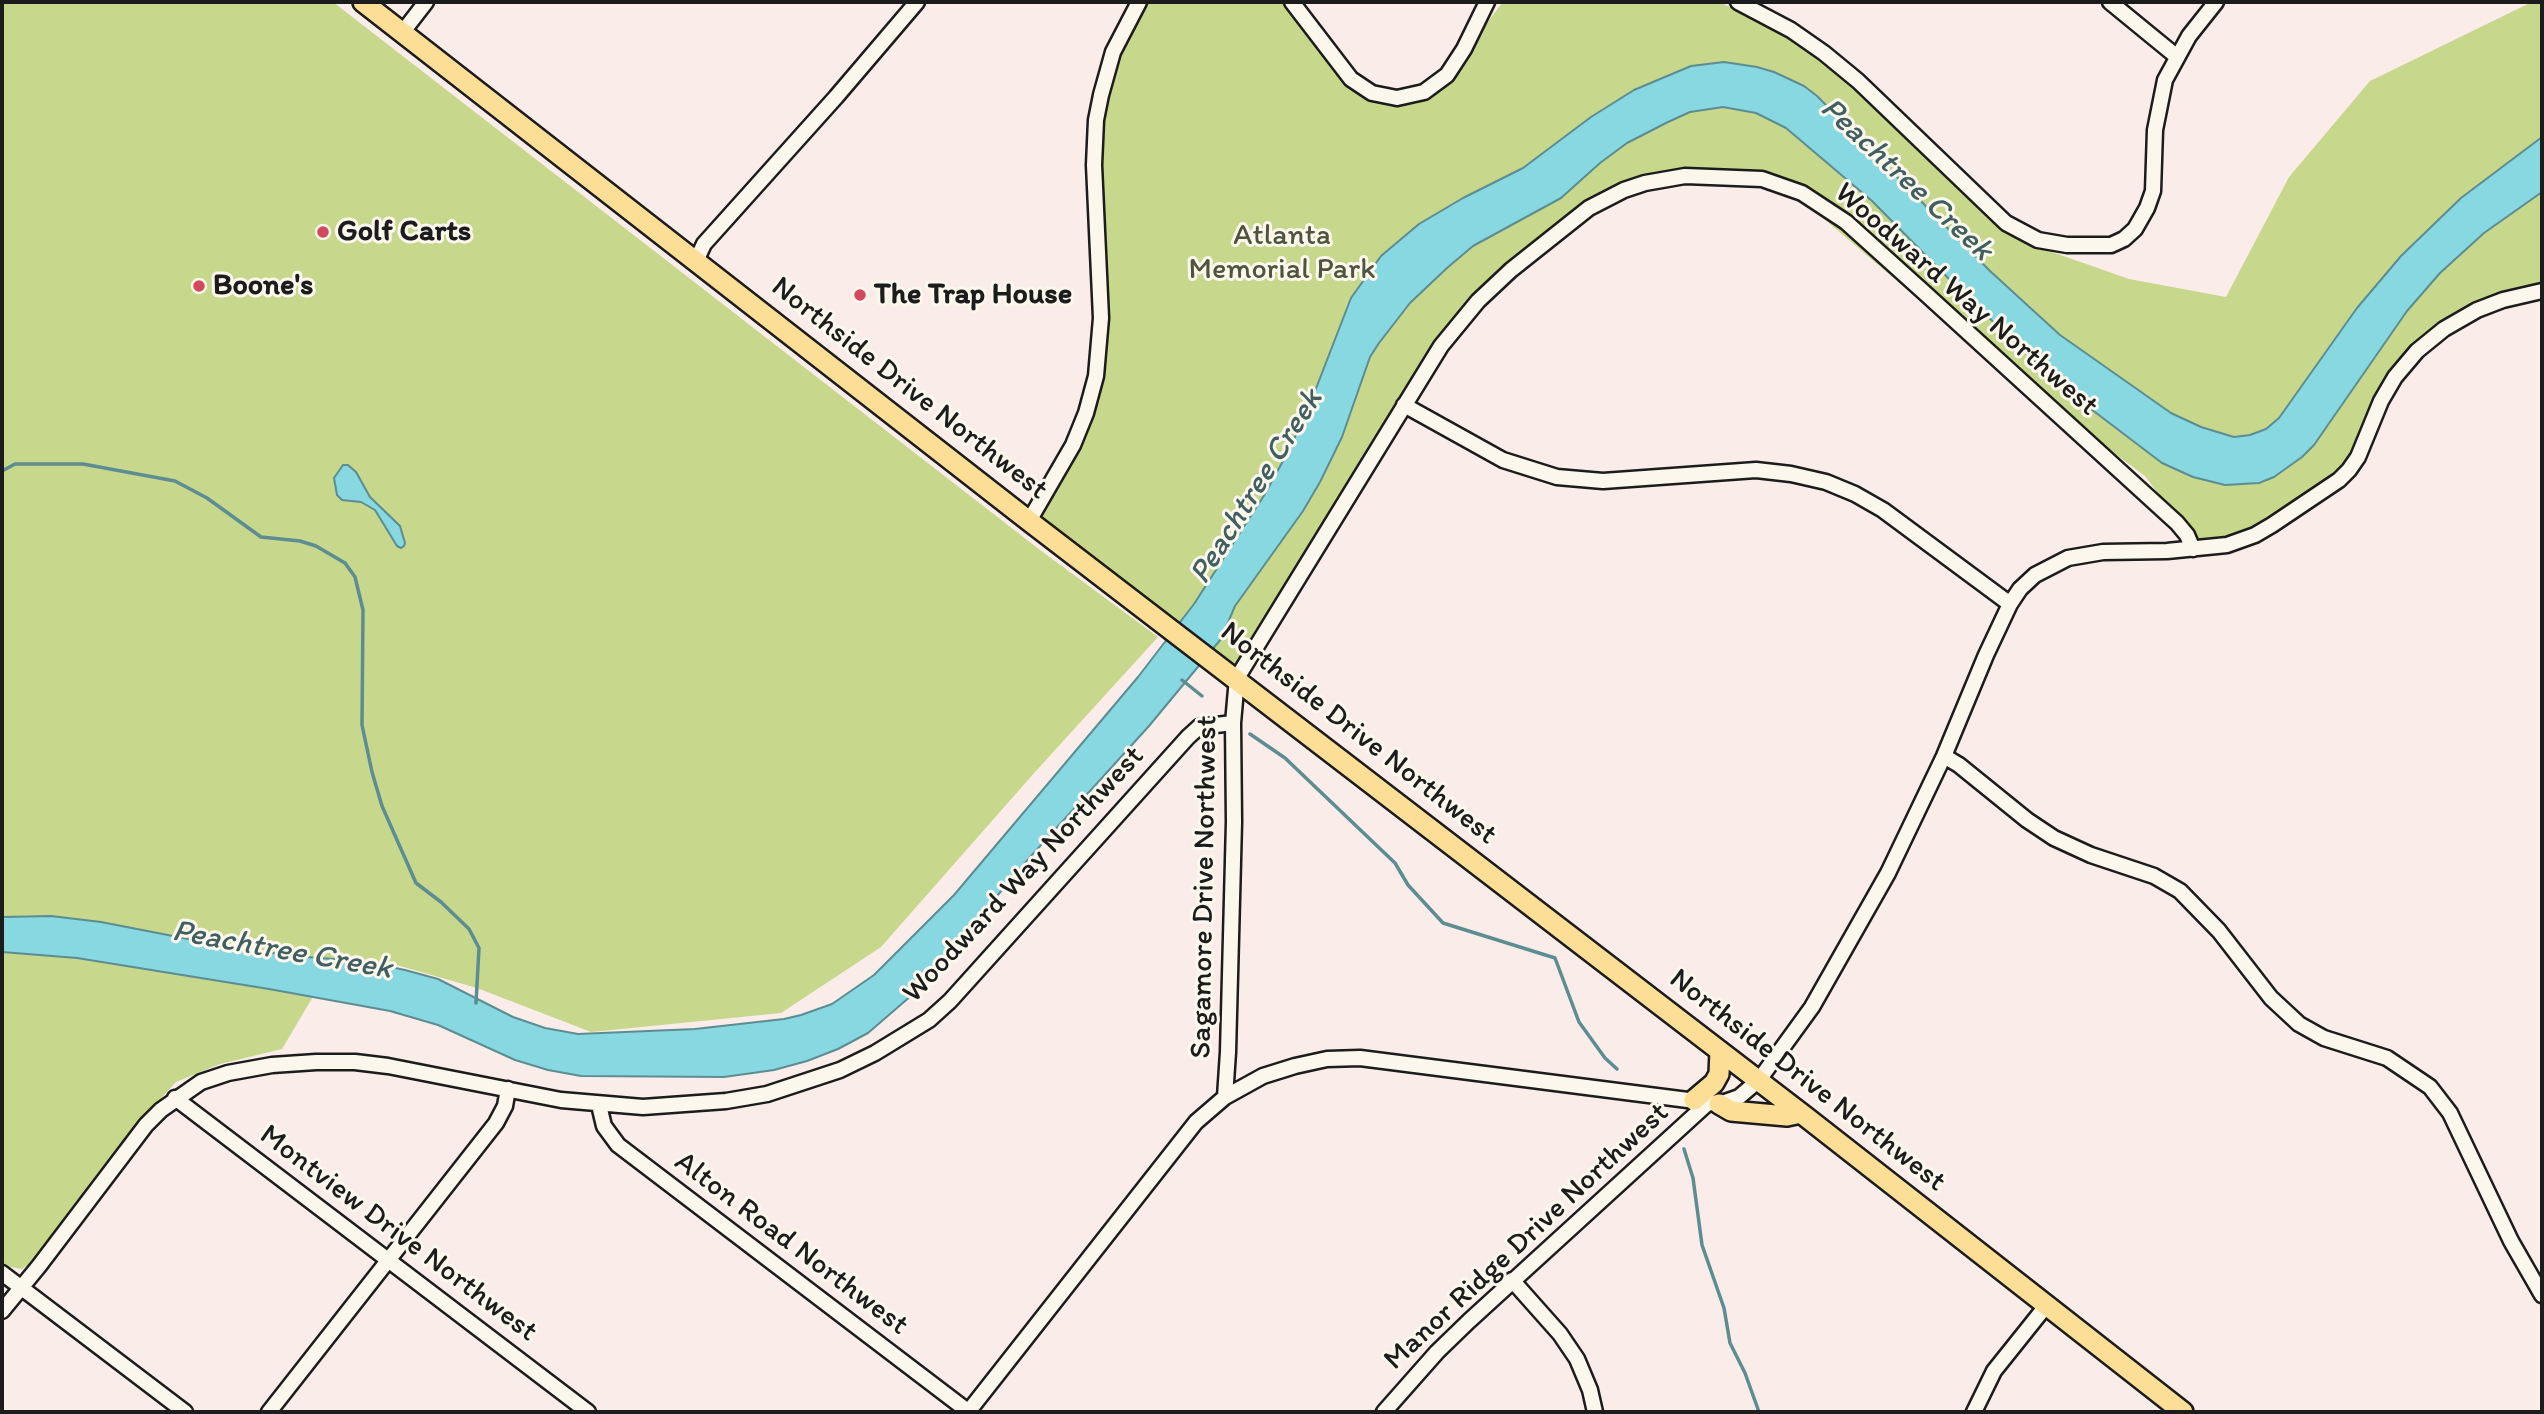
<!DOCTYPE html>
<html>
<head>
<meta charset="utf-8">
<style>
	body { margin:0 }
	#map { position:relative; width:2544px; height:1414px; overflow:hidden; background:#faece8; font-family:Itim,sans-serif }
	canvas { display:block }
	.frame { position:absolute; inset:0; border:4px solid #1c1c1c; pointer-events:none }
</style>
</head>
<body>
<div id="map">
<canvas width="2544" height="1414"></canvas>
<div class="frame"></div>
</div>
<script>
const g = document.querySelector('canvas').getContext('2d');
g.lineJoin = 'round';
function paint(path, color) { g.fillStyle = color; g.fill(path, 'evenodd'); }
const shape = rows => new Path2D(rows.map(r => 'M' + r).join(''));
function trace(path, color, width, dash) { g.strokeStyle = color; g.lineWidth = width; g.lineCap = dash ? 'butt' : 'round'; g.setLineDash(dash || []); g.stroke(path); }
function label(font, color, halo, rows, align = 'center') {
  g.font = font + ' Itim,sans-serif'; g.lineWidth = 6; g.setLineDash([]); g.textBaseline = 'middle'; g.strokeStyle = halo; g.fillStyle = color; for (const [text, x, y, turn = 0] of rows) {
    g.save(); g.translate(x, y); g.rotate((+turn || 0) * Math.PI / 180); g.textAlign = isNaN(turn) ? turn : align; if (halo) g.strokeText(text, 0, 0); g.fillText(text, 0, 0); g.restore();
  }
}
paint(shape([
	[2,2,333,2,1040,550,1158,637,1035,772,881,947,781,1013,591,1032,477,988,393,964,337,956,282,1049,220,1064,176,1082,144,1117,99,1171,30,1264,21,1269,7,1266,2,1263],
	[1137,2,1288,2,1355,87,1399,102,1450,85,1475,38,1503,2,1718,2,1807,39,2032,245,2129,279,2226,297,2289,177,2370,81,2532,2,2542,2,2542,291,2491,311,2426,346,2362,445,2269,532,2196,543,2145,476,1991,361,1816,212,1779,175,1673,169,1621,184,1540,236,1476,293,1400,400,1235,684,1186,627,1164,615,1040,515,1100,367,1102,92,1123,15]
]), '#c7d78b');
const water = shape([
	[1724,62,1757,67,1774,72,1804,86,1817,96,1990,271,2060,335,2171,413,2201,427,2234,437,2250,435,2266,429,2279,418,2357,308,2401,256,2461,198,2542,137,2542,192,2484,233,2440,273,2407,311,2314,445,2302,457,2274,477,2259,483,2225,485,2193,477,2162,463,2062,387,1965,295,1872,201,1786,128,1756,113,1723,107,1690,112,1668,122,1627,143,1600,163,1561,198,1473,246,1447,268,1410,303,1379,343,1370,357,1342,437,1320,482,1303,511,1235,606,1221,639,1149,726,1023,865,919,989,868,1033,838,1049,807,1061,774,1070,724,1077,581,1076,548,1070,515,1060,438,1025,390,1011,269,989,77,958,2,952,2,917,51,916,101,922,214,944,292,956,362,961,405,970,438,979,513,1017,545,1028,578,1034,695,1029,784,1019,801,1015,832,1004,874,975,954,895,1138,677,1194,604,1265,494,1289,450,1310,404,1351,298,1381,256,1419,224,1463,198,1523,168,1591,117,1634,90,1691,66,1724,62],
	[343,465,348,465,356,472,370,497,400,526,405,543,404,546,401,548,397,546,375,510,361,502,342,500,337,495,334,478,343,465]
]);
paint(water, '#87d8e0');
trace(water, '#5c8d92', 2);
trace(shape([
	[2,471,15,464,83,464,175,481,207,498,261,537,300,541,316,546,345,563,355,577,363,610,362,725,372,772,382,806,416,883,441,902,469,929,479,948,476,1003],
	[1182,680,1202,696],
	[1250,734,1285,758,1395,863,1408,885,1443,923,1555,958,1579,1022,1605,1058,1617,1069],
	[1684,1149,1693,1178,1702,1245,1724,1308,1730,1343,1745,1373,1759,1412]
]), '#5c8d92', 3.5);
const minor = shape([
	[1292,2,1351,79,1372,93,1397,98,1424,92,1447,75,1464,49,1487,2],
	[1738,2,1791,30,1824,53,1858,81,2006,223,2038,240,2067,245,2111,245,2124,239,2135,229,2147,208,2153,191,2155,130,2165,80,2189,36,2216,2],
	[2110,2,2176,56],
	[402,33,426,2],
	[696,261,704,244,836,97,917,2],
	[1404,405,1503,460,1557,477,1603,481,1756,470,1791,474,1826,482,1855,494,1883,510,2010,604],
	[1029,521,1073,445,1086,413,1096,376,1101,318,1094,165,1096,120,1101,95,1113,52,1139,2],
	[1944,756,1959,765,2027,820,2054,838,2091,855,2154,876,2180,891,2219,931,2271,998,2299,1024,2324,1038,2387,1058,2430,1087,2450,1113,2511,1241,2542,1295],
	[1225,1097,1228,1052,1234,822,1233,723,1237,678,1441,346,1478,301,1511,270,1589,208,1624,190,1645,183,1685,176,1762,179,1802,193,1846,222,1927,295,2177,523,2187,535,2193,549],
	[175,1098,588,1412],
	[599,1105,604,1126,618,1145,969,1412],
	[2,1273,185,1412],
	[1512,1280,1560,1334,1577,1359,1590,1390,1595,1412],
	[2,1311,39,1266,146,1125,161,1110,201,1082,228,1073,272,1065,316,1062,355,1062,388,1066,561,1100,643,1107,726,1101,767,1094,840,1070,875,1053,929,1020,950,1001,1188,737,1199,727,1233,723],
	[269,1412,496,1123,505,1106,508,1089],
	[968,1412,1196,1122,1225,1097,1263,1076,1295,1066,1327,1059,1360,1058,1719,1104,1739,1097,1759,1080,1812,1007,1888,873,1944,756,1986,655,2010,604,2020,589,2035,575,2068,558,2103,552,2167,551,2227,545,2255,535,2272,525,2339,480,2349,470,2358,457,2381,401,2395,377,2417,351,2444,329,2477,310,2503,300,2542,291],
	[1384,1412,1437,1352,1469,1321,1709,1102],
	[1974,1412,1994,1371,2046,1306]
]);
const major = shape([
	[363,2,1029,521,1806,1117,2183,1412],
	[1694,1100,1714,1083,1719,1074,1720,1051],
	[1719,1104,1731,1111,1787,1116,1801,1113]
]);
trace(minor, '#1c1c1c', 19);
trace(major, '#1c1c1c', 24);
trace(minor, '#fbf7ec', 14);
trace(major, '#fcde96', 19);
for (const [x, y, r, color] of [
	[323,232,7,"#d1495b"],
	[199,286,7,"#d1495b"],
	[860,295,7,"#d1495b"]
]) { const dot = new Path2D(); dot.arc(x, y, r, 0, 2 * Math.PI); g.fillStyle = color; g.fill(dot); trace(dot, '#fbf7ec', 2.5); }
label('bold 30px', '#1c1c1c', '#fbf7ec', [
	["Golf Carts",337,232],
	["Boone's",213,286],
	["The Trap House",874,295]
], 'left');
label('30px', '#4f543d', '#fbf7ec', [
	["Atlanta",1282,236],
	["Memorial Park",1282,270]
]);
label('30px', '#1c1c1c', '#fbf7ec', [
	["Woodward Way Northwest",1966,300,41],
	["Northside Drive Northwest",909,389,38],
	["Northside Drive Northwest",1358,734,38],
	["Woodward Way Northwest",1024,875,-47],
	["Sagamore Drive Northwest",1205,887,-89],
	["Northside Drive Northwest",1807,1081,38],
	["Montview Drive Northwest",398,1234,37],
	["Manor Ridge Drive Northwest",1527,1237,-43],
	["Alton Road Northwest",791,1244,37]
]);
label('italic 32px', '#415e61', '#fbf7ec', [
	["Peachtree Creek",1906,180,43],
	["Peachtree Creek",1257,487,-58],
	["Peachtree Creek",282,951,10]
]);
</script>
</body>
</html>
